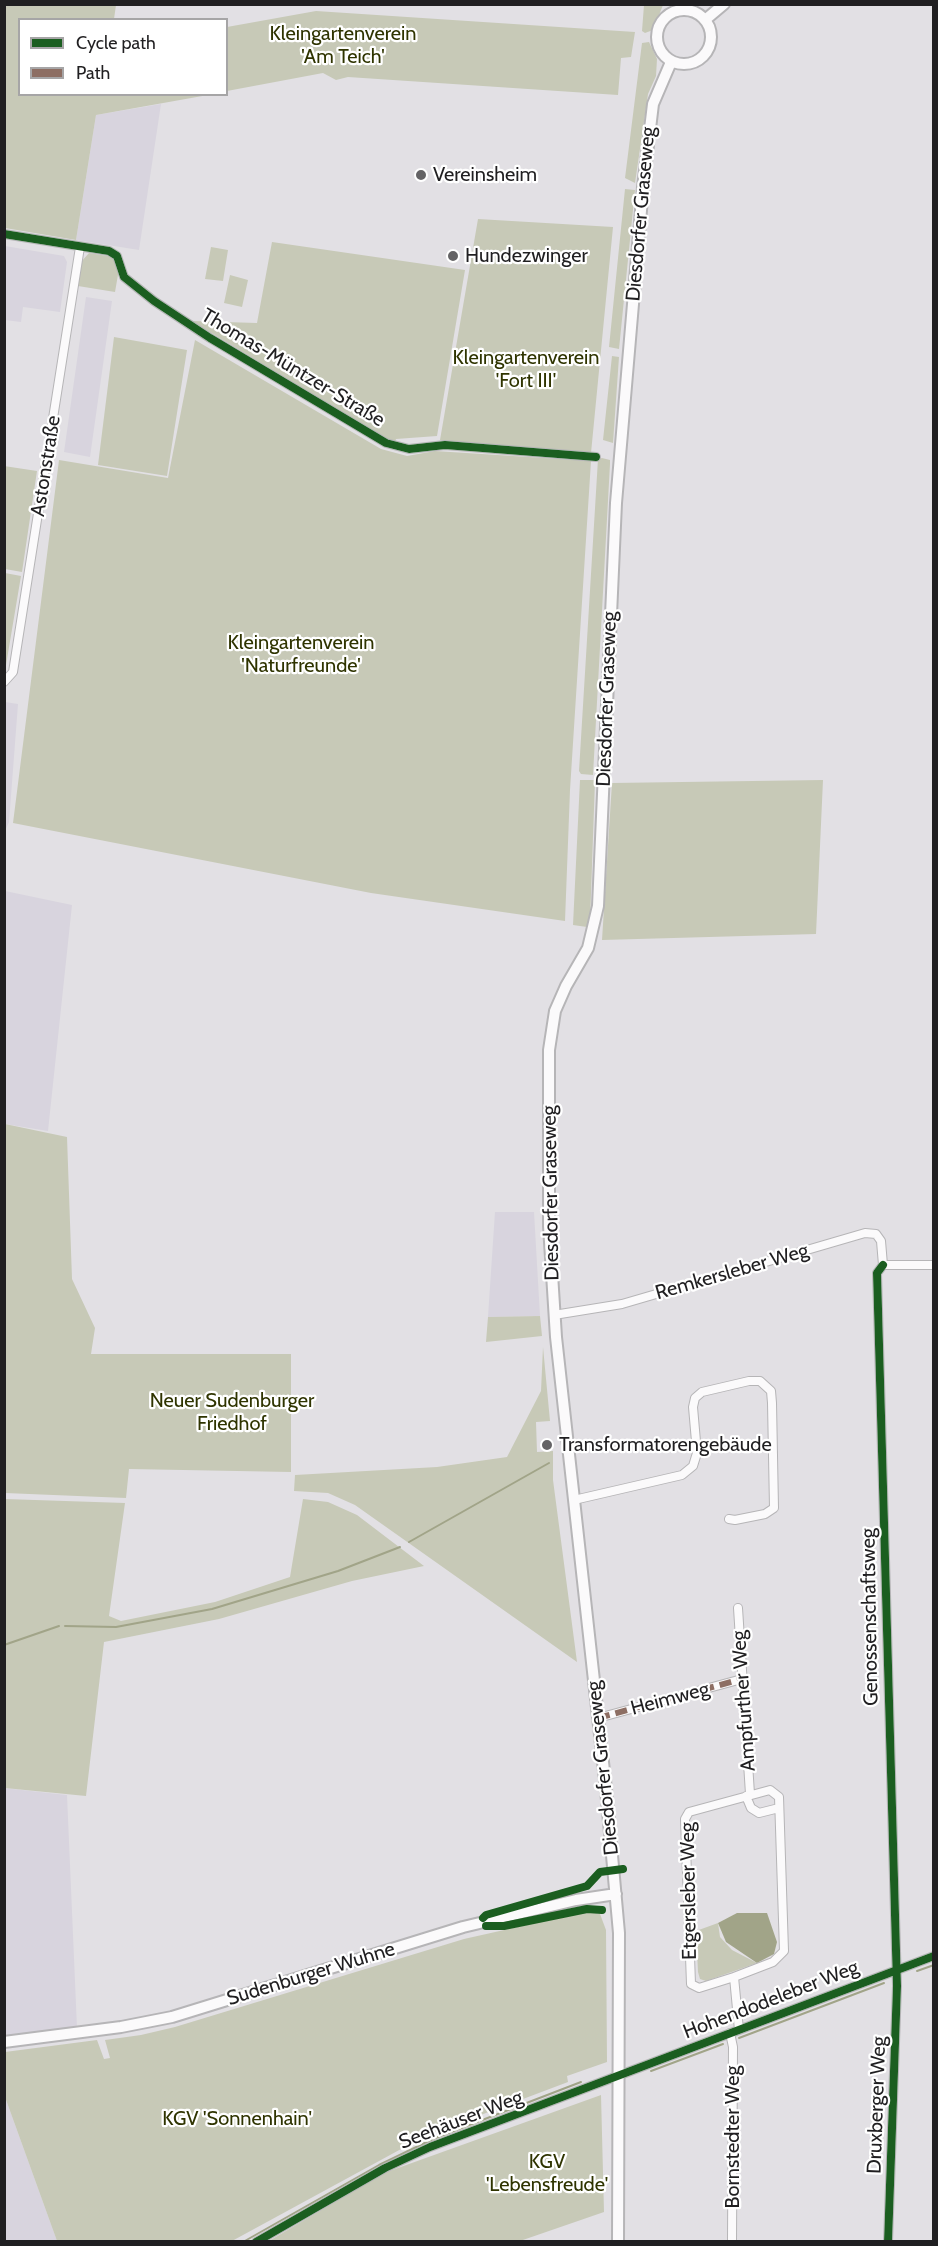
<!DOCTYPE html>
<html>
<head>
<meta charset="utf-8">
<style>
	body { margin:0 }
	#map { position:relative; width:938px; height:2246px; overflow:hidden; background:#e2e0e4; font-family:Cabin,sans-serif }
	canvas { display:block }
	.frame { position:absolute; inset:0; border:6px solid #201f21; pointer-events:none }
	.legend { position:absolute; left:18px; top:18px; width:210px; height:78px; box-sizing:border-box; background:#fff; border:2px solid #a6a5a6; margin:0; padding:8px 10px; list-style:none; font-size:18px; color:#201f21 }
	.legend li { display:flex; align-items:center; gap:12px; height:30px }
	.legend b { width:30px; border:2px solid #a6a5a6 }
</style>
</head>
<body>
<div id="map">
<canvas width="938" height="2246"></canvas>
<div class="frame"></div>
<ul class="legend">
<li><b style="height:8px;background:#1b5e20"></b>Cycle path</li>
<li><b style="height:8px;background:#8d6e63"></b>Path</li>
</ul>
</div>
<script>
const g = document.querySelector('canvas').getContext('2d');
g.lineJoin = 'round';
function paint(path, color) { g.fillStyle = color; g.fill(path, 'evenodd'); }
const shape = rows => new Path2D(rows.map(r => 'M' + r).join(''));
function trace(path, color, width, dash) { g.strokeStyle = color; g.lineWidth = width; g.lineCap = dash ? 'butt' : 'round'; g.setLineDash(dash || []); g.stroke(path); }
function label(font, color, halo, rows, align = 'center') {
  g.font = font + ' Cabin,sans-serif'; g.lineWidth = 4.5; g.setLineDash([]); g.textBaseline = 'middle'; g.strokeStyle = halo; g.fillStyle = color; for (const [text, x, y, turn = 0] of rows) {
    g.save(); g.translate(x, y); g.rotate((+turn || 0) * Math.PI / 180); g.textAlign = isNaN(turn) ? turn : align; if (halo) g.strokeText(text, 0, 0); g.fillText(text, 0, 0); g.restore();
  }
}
paint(shape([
	[161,104,139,250,76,240,96,115],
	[5,246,64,256,67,262,60,312,23,307,21,322,5,320],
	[86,297,112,301,90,457,64,452],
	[5,702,18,704,9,822,5,831],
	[5,891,72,905,48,1131,5,1124],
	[495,1212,534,1212,540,1316,488,1317],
	[4,1788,67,1795,77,2028,5,2036],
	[5,2097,57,2241,5,2241]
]), '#d8d4de');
paint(shape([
	[4,5,116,5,114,19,20,20,20,94,208,95,96,115,76,240,5,228],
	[644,5,663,5,653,30,645,33,642,31],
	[316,11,635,32,631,57,621,58,618,95,348,77,336,80,323,73,227,91,227,27],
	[649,42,657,59,656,76,648,94,635,183,625,178,642,43],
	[625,189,635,190,619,349,609,347],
	[478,219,613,227,591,453,440,440],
	[272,242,465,270,437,436,396,439,395,442,386,439,192,321,257,323],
	[211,247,228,250,223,281,205,279],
	[89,253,114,257,119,269,115,292,78,286,81,262],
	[230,275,248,280,242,307,224,303],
	[114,337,187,350,167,476,98,465],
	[195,340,381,449,407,456,435,451,591,461,570,790,565,921,371,893,13,823,59,460,168,478],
	[612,356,619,357,613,443,603,440],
	[602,458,610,460,610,464,593,775,581,774,579,771,598,459],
	[4,466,37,471,22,572,5,569],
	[5,573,21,576,5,671,4,671],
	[580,780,595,780,590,922,587,927,573,925],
	[823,780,816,934,602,940,612,783],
	[5,1124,67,1137,72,1279,95,1328,91,1354,291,1354,291,1472,129,1469,126,1498,5,1493],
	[540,1316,542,1336,486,1342,488,1317],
	[543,1347,550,1421,536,1422,537,1452,553,1451,553,1480,577,1662,355,1505,328,1493,294,1491,295,1475,437,1467,507,1457,541,1391],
	[5,1499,125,1503,109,1616,121,1621,215,1602,290,1577,303,1499,328,1502,357,1515,424,1566,352,1581,219,1619,104,1642,86,1796,5,1788],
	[589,1911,600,1914,606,1930,607,2062,567,2076,568,2082,425,2136,232,2241,57,2241,5,2097,5,2052,97,2040,104,2059,110,2058,105,2040,141,2035,175,2027,464,1939],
	[718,1923,720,1937,732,1950,757,1963,706,1981,700,1979,698,1972,696,1931],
	[601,2095,604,2212,520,2241,269,2241,384,2173]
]), '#c7c9b7');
paint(shape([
	[737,1913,767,1913,777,1942,774,1954,757,1963,726,1942,718,1923]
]), '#a1a488');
trace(shape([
	[409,1542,549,1463],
	[65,1626,116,1627,212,1609,338,1571,400,1547],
	[4,1645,59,1626],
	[917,1971,934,1965],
	[739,2038,884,1983],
	[651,2071,723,2044],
	[243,2242,379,2165,433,2139,581,2082]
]), '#a1a488', 2);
const street = shape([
	[4,234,109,251,117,256,124,277,154,301,210,338,386,443,409,449,445,445,596,457],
	[4,682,13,672,80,247],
	[883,1265,877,1273,897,1986,888,2242],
	[883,1265,934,1265],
	[554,1315,622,1304,865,1233,876,1234,881,1241,883,1265],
	[574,1500,682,1475,693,1466,697,1453,693,1407,695,1398,702,1392,749,1381,760,1381,771,1391,772,1403,774,1508,765,1514,735,1520,729,1519],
	[738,1608,750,1794],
	[598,1718,742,1679],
	[746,1796,751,1808,759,1813,779,1808],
	[734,1977,773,1962,784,1951,779,1797,770,1790,689,1812,685,1819,691,1984,699,1988,734,1977,739,2030],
	[730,2033,733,2047,732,2242],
	[256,2242,385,2168,430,2147,934,1956]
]);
const secondary = shape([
	'657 37a27 27 0 1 1 54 0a27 27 0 1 1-54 0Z',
	[705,20,724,4],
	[4,2042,121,2027,172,2017,463,1927,576,1900,616,1894],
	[618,2242,619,1933,606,1789,556,1337,549,1226,549,1050,555,1011,566,986,588,948,598,906,616,503,643,187,653,104,671,62]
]);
trace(street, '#b6b5b7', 10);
trace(secondary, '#b6b5b7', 14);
trace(street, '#fbfafb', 8);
trace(secondary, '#fbfafb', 10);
trace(shape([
	[598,1718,742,1679]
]), '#8d6e63', 6, [12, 6]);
trace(shape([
	[4,234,109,251,117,256,124,277,154,301,210,338,386,443,409,449,445,445,596,457],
	[883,1265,877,1273,897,1986,888,2242],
	[483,1918,486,1915,587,1886,600,1872,623,1869],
	[486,1926,504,1926,587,1909,602,1910],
	[256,2242,385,2168,430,2147,934,1956]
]), '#1b5e20', 8);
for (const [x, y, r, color] of [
	[421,175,6,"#646365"],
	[453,256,6,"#646365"],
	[547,1445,6,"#646365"]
]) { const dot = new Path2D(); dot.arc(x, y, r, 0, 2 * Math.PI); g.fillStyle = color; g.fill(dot); trace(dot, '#fff', 2); }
label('20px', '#2f3400', '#fff', [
	["Kleingartenverein",343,34],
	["'Am Teich'",343,57],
	["Kleingartenverein",526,358],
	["'Fort III'",526,381],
	["Kleingartenverein",301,643],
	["'Naturfreunde'",301,666],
	["Neuer Sudenburger",232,1401],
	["Friedhof",232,1424],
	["KGV 'Sonnenhain'",237,2119],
	["KGV",547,2162],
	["'Lebensfreude'",547,2185]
]);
label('20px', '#201f21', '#fff', [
	["Vereinsheim",433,175],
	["Hundezwinger",465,256],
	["Transformatorengebäude",559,1445]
], 'left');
label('20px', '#201f21', '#fff', [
	["Diesdorfer Graseweg",641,214,-85],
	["Thomas-Müntzer-Straße",293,368,31],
	["Astonstraße",46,466,-81],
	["Diesdorfer Graseweg",607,699,-88],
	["Diesdorfer Graseweg",551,1193,-91],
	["Remkersleber Weg",732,1272,-16],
	["Genossenschaftsweg",870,1617,-91],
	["Heimweg",670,1699,-15],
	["Ampfurther Weg",744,1701,-94],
	["Diesdorfer Graseweg",603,1768,-96],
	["Etgersleber Weg",689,1891,-91],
	["Sudenburger Wuhne",311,1974,-17],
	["Hohendodeleber Weg",771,2000,-21],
	["Druxberger Weg",877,2105,-88],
	["Seehäuser Weg",461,2120,-21],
	["Bornstedter Weg",733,2137,-90]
]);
</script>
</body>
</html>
